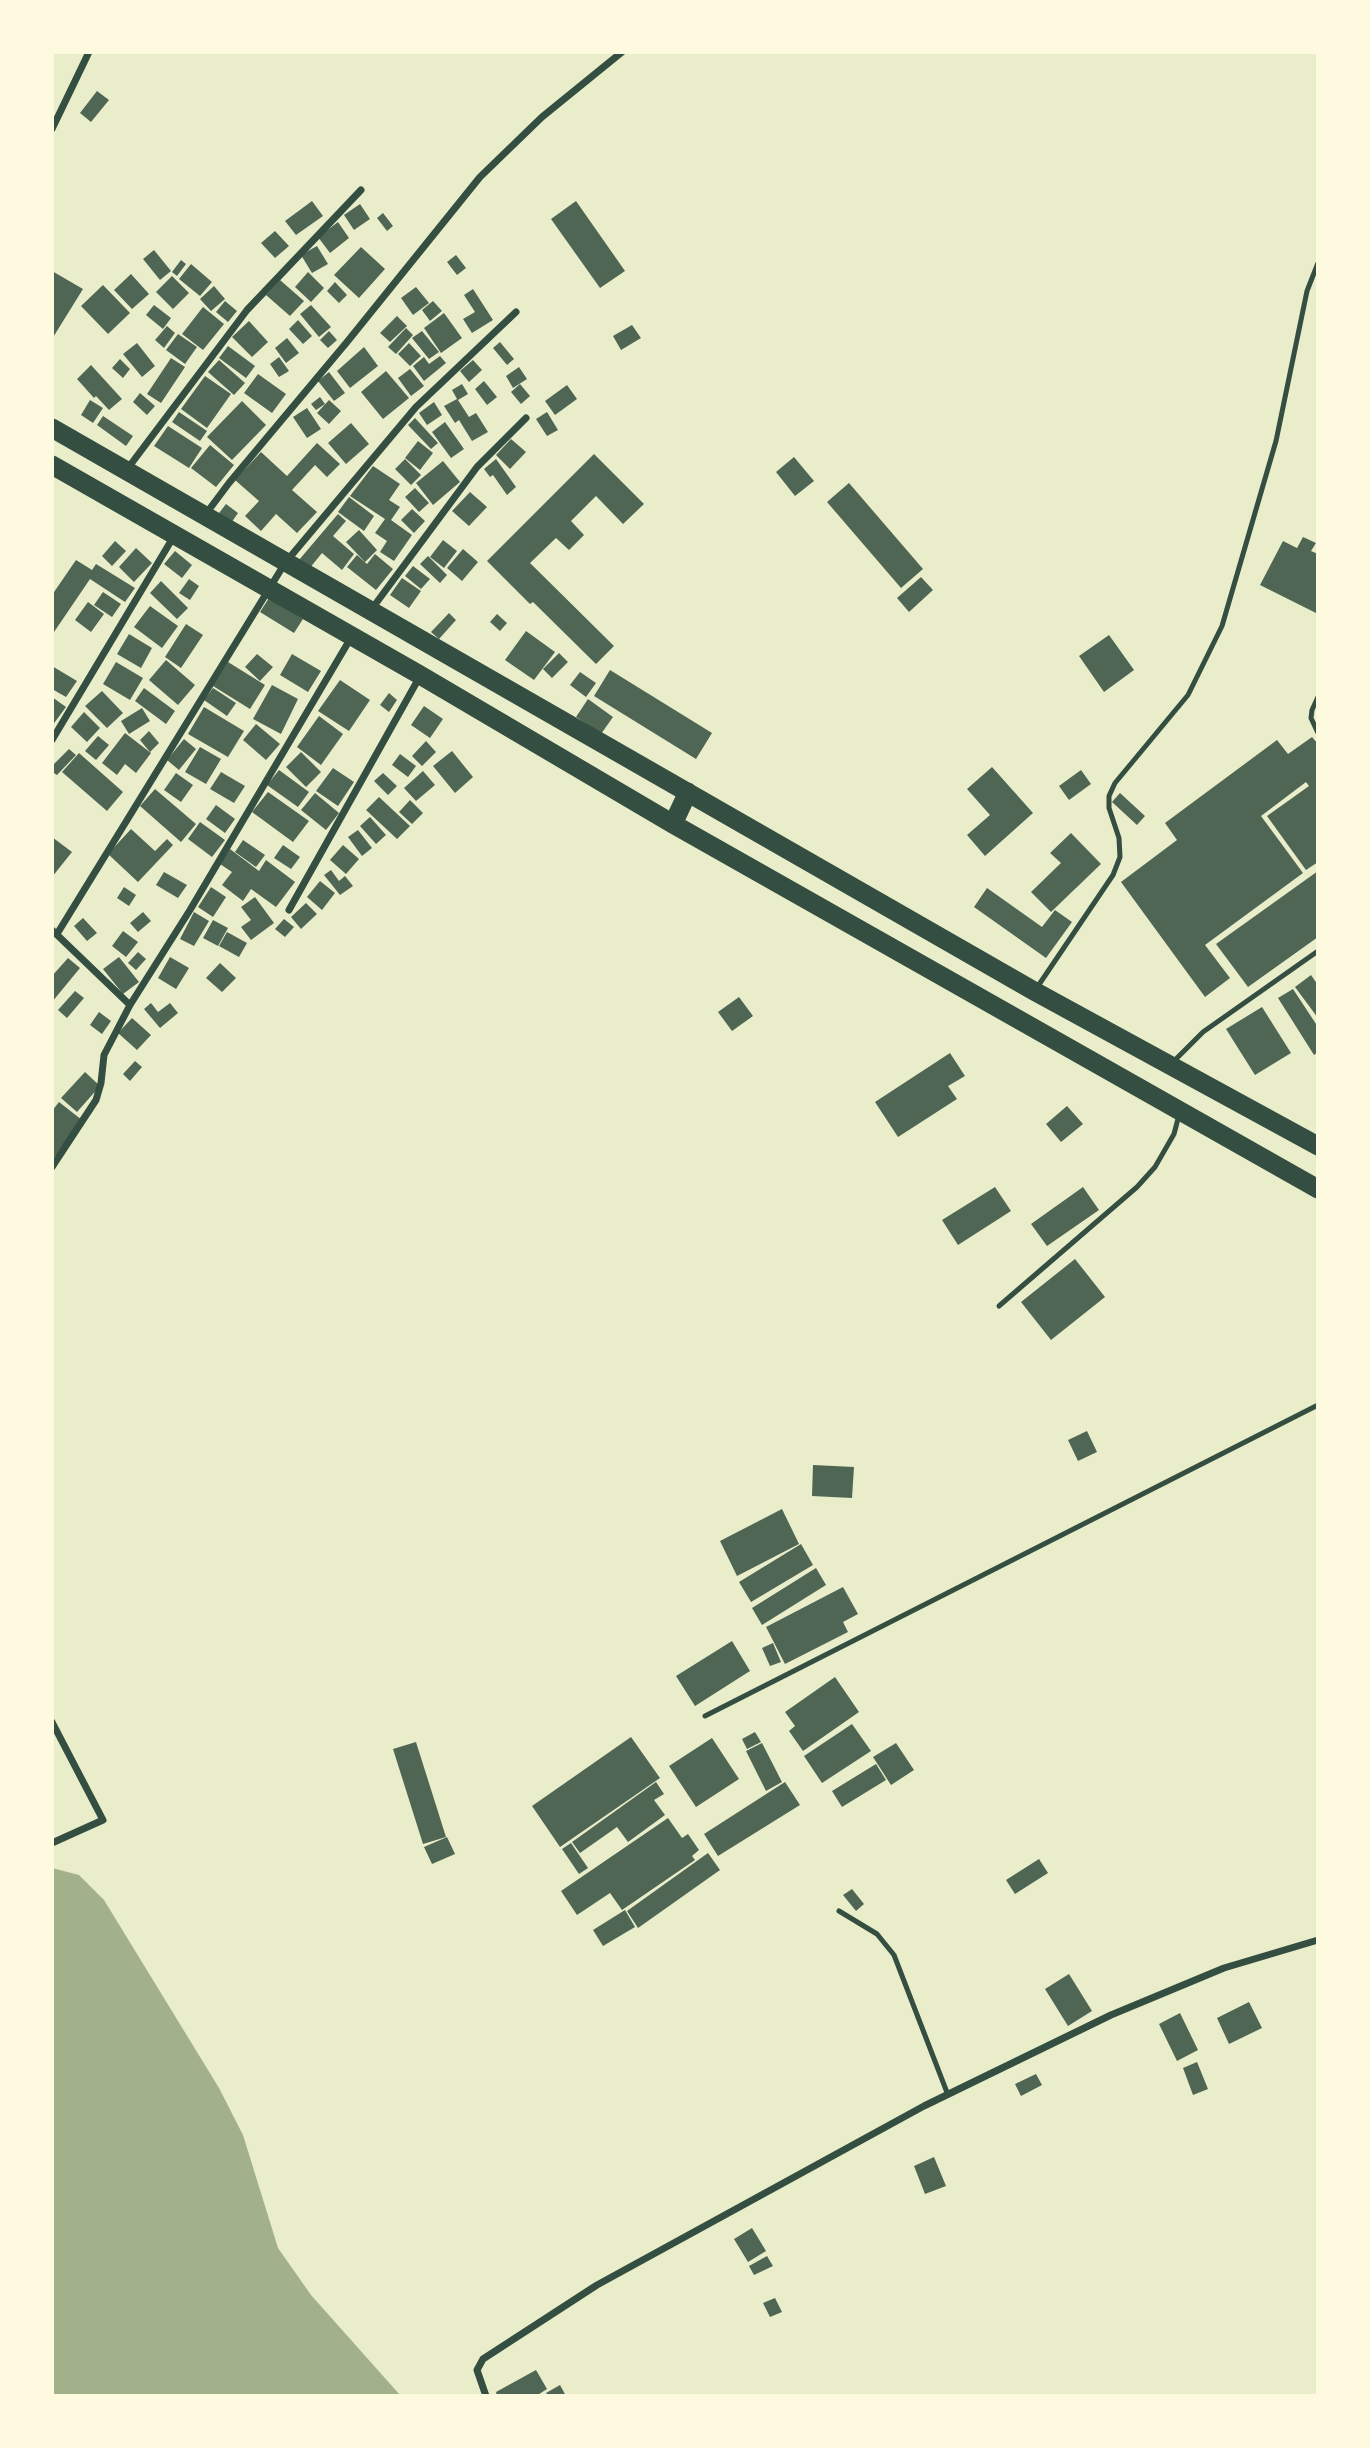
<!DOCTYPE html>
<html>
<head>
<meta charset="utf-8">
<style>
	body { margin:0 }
	#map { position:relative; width:1370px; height:2448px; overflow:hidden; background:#e9edc9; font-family:Overpass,sans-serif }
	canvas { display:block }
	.frame { position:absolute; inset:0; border:54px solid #fefae0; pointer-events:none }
</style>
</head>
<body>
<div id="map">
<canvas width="1370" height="2448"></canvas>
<div class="frame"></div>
</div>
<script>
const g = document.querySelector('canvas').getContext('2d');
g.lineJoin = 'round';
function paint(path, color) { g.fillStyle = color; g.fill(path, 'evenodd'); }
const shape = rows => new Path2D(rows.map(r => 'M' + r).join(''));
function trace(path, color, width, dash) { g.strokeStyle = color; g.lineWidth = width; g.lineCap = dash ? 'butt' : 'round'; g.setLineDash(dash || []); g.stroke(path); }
paint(shape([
	[52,1868,79,1875,104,1900,219,2088,243,2135,278,2248,311,2295,400,2395,53,2395]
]), '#a3b18a');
paint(shape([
	[97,91,109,100,91,122,80,113],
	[312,201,323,216,296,235,285,221],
	[576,201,625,271,600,288,551,219],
	[360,204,370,219,354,230,344,215],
	[383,213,393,226,387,231,377,218],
	[338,222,349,238,330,253,318,237],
	[275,231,289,246,275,258,261,243],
	[317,246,328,264,312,273,301,255],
	[361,247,385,269,359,298,334,275],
	[154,250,171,271,160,280,143,259],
	[456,255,466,268,457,275,447,262],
	[181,260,186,264,177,276,172,272],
	[191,264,212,282,200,296,179,279],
	[52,271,83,289,52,339],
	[308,272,324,288,311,302,295,287],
	[131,274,149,294,132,309,114,290],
	[172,276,189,293,173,309,156,292],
	[280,280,304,301,290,316,266,295],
	[335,282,347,295,339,303,327,291],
	[103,285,130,313,108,334,81,306],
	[214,286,225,299,211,311,200,299],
	[416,287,429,303,413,315,401,298],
	[473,289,493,320,472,333,463,319,475,312,464,295],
	[225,301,237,311,228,322,216,312],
	[433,301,442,311,430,321,422,310],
	[154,305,171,318,163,329,146,315],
	[311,305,331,327,319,337,300,314],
	[203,307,224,324,203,350,182,334],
	[444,313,462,338,441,353,424,328],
	[397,316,407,326,390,342,380,333],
	[298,320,312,336,303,344,289,329],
	[249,321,268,342,252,357,232,337],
	[632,325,641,338,621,350,613,336],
	[167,326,175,333,164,348,155,340],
	[406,328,413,335,396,354,388,347],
	[329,331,337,340,328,348,320,340],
	[422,331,439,352,429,359,412,338],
	[178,334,197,347,185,364,166,350],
	[287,338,299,353,286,363,275,348],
	[500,342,514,359,507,365,493,348],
	[137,343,155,366,142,377,123,354],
	[409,343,421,356,410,366,398,354],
	[228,346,255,366,246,378,219,358],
	[364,347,378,366,350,388,337,371],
	[440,356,446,363,424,381,413,366,424,357,429,364],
	[279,357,289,371,279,377,270,364],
	[171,358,185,367,161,403,147,394],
	[120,359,130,369,123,378,112,368],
	[219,360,245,383,234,395,208,372],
	[473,360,482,370,469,382,460,371],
	[91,365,122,399,109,410,96,396,94,398,77,379],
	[519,367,527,379,513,388,506,376],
	[410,369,424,386,411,396,398,378],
	[386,371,409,398,383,419,361,392],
	[329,372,345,393,334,401,318,381],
	[258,374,286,394,272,413,244,393],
	[205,376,231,394,207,428,181,409],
	[484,381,497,397,487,405,475,389],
	[462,384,468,394,458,400,469,417,476,413,488,432,472,441,459,420,455,423,444,406,457,399,452,390],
	[520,384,530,396,521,404,511,392],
	[567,385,577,399,555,415,545,401],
	[140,393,155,406,147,415,133,402],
	[320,397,325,404,316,410,311,404],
	[90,400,103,408,93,423,81,415],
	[329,400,341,411,329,424,317,413],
	[242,401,266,425,232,460,207,437],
	[434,402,442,415,427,425,419,413],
	[307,408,321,429,307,438,293,417],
	[179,412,207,431,200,441,172,422],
	[547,412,558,430,547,436,536,419],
	[103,416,133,436,126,446,97,425],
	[415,418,438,443,431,449,408,425],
	[445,422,464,449,451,458,432,432],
	[351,423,369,444,346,464,328,443],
	[168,426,202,448,189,468,154,446],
	[511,439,526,452,510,469,496,455],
	[418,441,433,453,420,470,405,458],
	[317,443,340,464,327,477,315,465,292,490,317,512,297,533,276,514,261,531,245,516,259,501,235,480,261,452,287,476],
	[210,445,234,465,216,487,191,468],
	[594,454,644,504,623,524,596,496,571,521,584,535,569,550,556,538,530,563,614,646,596,664,533,602,530,604,487,561],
	[794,457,814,481,795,496,776,472],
	[405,459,421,475,411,485,395,469],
	[496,459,516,487,507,495,493,475,490,477,484,469],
	[443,461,460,482,433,505,416,483],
	[373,466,400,484,389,500,400,507,391,520,412,535,394,561,380,552,387,541,375,533,385,519,350,496],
	[849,483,923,569,901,588,827,502],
	[415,488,429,503,419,512,405,497],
	[470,492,487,507,469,526,452,511],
	[349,497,374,516,364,531,338,512],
	[226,504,238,513,229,526,216,517],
	[412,509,425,521,414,533,401,520],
	[338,514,346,521,333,536,354,554,342,570,322,553,309,569,299,560],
	[359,530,377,550,365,562,346,542],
	[1303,537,1316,543,1311,551,1318,554,1318,614,1260,585,1283,541,1297,548],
	[443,540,457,551,444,568,430,557],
	[115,541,126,551,112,566,102,556],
	[136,548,152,563,134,582,119,567],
	[463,549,478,562,462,581,447,568],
	[175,551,192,565,182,578,164,564],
	[375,554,393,569,376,590,347,567,357,555,367,564],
	[428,556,447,575,440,583,420,564],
	[76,560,92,570,96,564,135,588,125,602,90,579,52,635,52,595],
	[413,566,430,579,421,589,405,576],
	[921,577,933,590,909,612,897,598],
	[402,578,421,591,409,608,390,595],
	[189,579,199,586,190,600,179,593],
	[161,581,188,608,177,619,150,593],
	[103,592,121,604,112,617,94,605],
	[269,598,303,619,294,633,260,612],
	[88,602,104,614,91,632,75,620],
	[150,606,178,626,162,648,134,627],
	[449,613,456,620,439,639,431,632],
	[497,614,507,623,500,631,490,622],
	[186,624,203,635,181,668,165,657],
	[526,631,555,652,534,680,505,660],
	[129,634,152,648,141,668,117,654],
	[1109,635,1134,670,1104,692,1079,656],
	[559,653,568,662,552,678,543,669],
	[257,654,273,667,260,681,245,667],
	[292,654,321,671,308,692,280,675],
	[166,660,195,685,178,705,149,680],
	[116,662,143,678,130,700,103,684],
	[228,662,265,685,250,709,213,686],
	[52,666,77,681,66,697,52,689],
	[610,670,712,733,696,759,594,696],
	[580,672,596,683,586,697,570,685],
	[340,680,370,700,349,731,318,711],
	[272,685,298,699,281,734,253,719],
	[144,688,175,711,166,724,135,701],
	[213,688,236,703,227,716,204,700],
	[102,691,123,713,107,728,85,706],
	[389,693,397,700,389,712,380,705],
	[52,697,66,707,52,726],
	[588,699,613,717,601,734,576,717],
	[424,706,443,719,430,738,411,725],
	[204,707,244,731,228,757,188,734],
	[142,708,150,721,129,734,121,721],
	[84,712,100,728,87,742,71,727],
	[319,716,343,734,321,765,297,747],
	[256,724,280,744,266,760,243,740],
	[149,731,159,743,150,752,140,740],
	[125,733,151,753,136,773,125,764,117,775,102,763],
	[98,736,109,745,96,760,85,751],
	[1312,737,1318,744,1318,862,1306,870,1267,816,1309,786,1306,782,1261,816,1303,873,1205,945,1230,978,1205,997,1121,882,1177,840,1165,823,1277,740,1288,754],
	[184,739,196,749,179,770,167,760],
	[426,741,436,752,422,766,412,756],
	[200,747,221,759,206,784,185,772],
	[69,749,76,755,57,775,52,772,52,766],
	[452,751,473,777,455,793,433,766],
	[301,752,321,772,306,787,286,767],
	[79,753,123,792,107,811,62,772],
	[400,754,416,766,408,777,392,765],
	[992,767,1033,813,985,856,967,835,990,815,967,789],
	[333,768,354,782,338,806,316,791],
	[279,770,309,792,298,807,267,785],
	[1081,770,1091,784,1069,800,1059,786],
	[423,771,435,785,416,801,404,788],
	[221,772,245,786,234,803,210,789],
	[176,773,193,785,181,802,164,790],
	[383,773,397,786,388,795,374,781],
	[155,789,196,824,181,842,140,806],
	[268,792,309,821,293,842,252,812],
	[315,793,339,813,326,830,301,810],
	[1120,793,1145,816,1137,825,1112,802],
	[379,797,410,826,397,839,366,810],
	[410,800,423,813,412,824,399,812],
	[216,805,235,819,225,833,206,819],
	[370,817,386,835,376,844,360,826],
	[200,822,225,840,212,857,188,839],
	[131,829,155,851,167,839,173,845,138,882,108,854],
	[358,830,372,848,362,856,348,837],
	[1071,833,1101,864,1051,912,1031,892,1061,863,1050,853],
	[52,837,72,852,52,877],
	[243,840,265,855,256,867,235,852],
	[283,845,300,857,291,869,274,858],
	[343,845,359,859,346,874,330,860],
	[230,849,259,871,266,860,295,882,276,907,251,889,243,901,222,885,232,872,220,864],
	[331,870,339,881,345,876,353,886,340,895,324,875],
	[1318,871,1318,937,1248,987,1216,944],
	[164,872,187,885,178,898,156,885],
	[320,881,335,893,322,910,307,897],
	[124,887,136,895,129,906,117,898],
	[211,887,226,897,213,917,198,907],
	[987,888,1042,927,1055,910,1072,922,1046,958,974,907],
	[255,897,274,923,251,940,241,927,251,920,241,907],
	[306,903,317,914,301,929,291,917],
	[143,912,151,921,138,932,130,923],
	[194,912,209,921,194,946,180,939],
	[83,918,97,933,87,941,74,926],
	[284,919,294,927,285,937,275,929],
	[213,920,228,928,218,946,203,938],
	[123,931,138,942,126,957,112,946],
	[227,932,247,943,239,957,219,946],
	[138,952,146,959,136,970,128,963],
	[119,957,139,982,123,994,103,969],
	[170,957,189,968,176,989,158,978],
	[68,958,80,968,52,1002,52,976],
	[220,963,236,978,222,992,206,978],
	[1311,975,1318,985,1318,1018,1295,987],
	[1293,989,1318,1027,1318,1052,1314,1055,1278,998],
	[75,991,84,998,67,1018,58,1010],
	[739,997,753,1016,732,1031,718,1012],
	[151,1003,158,1012,170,1003,178,1013,160,1028,144,1009],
	[1262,1007,1291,1053,1255,1075,1226,1029],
	[99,1012,111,1021,102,1034,90,1025],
	[132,1018,151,1035,137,1050,118,1033],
	[950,1053,965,1076,948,1086,957,1099,898,1137,875,1102],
	[135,1061,142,1067,130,1081,123,1074],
	[85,1072,100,1086,77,1112,61,1098],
	[59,1102,82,1120,52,1160,52,1111],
	[1067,1106,1083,1124,1061,1142,1046,1124],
	[995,1187,1011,1211,958,1245,942,1220],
	[1083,1187,1099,1210,1047,1246,1031,1224],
	[1075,1259,1105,1297,1051,1340,1021,1302],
	[1087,1431,1097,1452,1078,1461,1068,1440],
	[813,1465,854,1467,852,1498,812,1496],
	[782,1509,799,1544,737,1576,720,1541],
	[801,1544,813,1565,751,1602,739,1582],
	[816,1568,826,1585,762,1625,752,1608],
	[843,1587,858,1614,843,1622,848,1632,785,1664,766,1627],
	[732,1641,750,1671,695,1706,676,1676],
	[773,1643,781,1662,770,1666,762,1648],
	[835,1677,859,1712,803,1751,789,1731,795,1726,785,1712],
	[852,1724,871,1751,822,1783,804,1756],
	[755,1732,761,1742,747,1749,742,1739],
	[631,1737,660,1778,560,1847,532,1806],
	[712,1738,739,1779,696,1807,669,1766],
	[416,1742,446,1837,423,1844,393,1749],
	[762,1743,782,1782,766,1791,746,1751],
	[896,1743,914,1770,891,1785,873,1757],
	[876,1764,886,1780,842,1807,832,1791],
	[656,1782,664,1794,654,1800,665,1815,628,1842,617,1827,580,1853,572,1842],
	[785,1782,800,1805,718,1856,704,1834],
	[668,1818,682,1838,688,1834,699,1850,692,1856,695,1860,622,1910,610,1893,577,1915,561,1891],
	[447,1837,455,1854,432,1864,424,1847],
	[571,1843,588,1868,579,1874,562,1849],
	[708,1853,720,1870,638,1928,627,1911],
	[1039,1859,1048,1873,1015,1894,1006,1880],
	[852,1889,864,1904,856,1911,843,1895],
	[625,1910,635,1927,603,1946,593,1930],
	[1069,1974,1092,2011,1068,2026,1045,1989],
	[1249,2002,1262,2028,1229,2044,1217,2018],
	[1180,2013,1198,2050,1177,2061,1159,2024],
	[1197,2062,1208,2089,1193,2095,1183,2068],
	[1036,2074,1042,2085,1021,2096,1015,2084],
	[934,2157,946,2186,925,2194,914,2166],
	[752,2228,766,2251,748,2262,734,2239],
	[767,2256,773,2266,754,2275,749,2266],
	[775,2298,782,2312,770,2317,763,2303],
	[536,2370,547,2389,536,2396,497,2396,496,2392],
	[560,2385,566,2396,548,2396,546,2393]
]), '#4f6655');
trace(shape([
	[1318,697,1312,710,1311,718,1318,733],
	[1036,989,1113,875,1120,857,1119,838,1109,808,1109,796,1115,783,1188,695,1222,626,1276,441,1307,291,1318,263],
	[1174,1061,1203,1032,1318,951],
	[999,1306,1137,1187,1155,1167,1174,1134,1179,1115],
	[705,1716,1318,1405],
	[839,1911,877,1934,894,1955,948,2095]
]), '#344e41', 5);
trace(shape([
	[52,129,89,52],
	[128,468,247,310,361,190],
	[205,515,229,483,347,342,480,177,542,117,622,52],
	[371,610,477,467,526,418],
	[52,740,174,536],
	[289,910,419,678],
	[52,930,130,1005],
	[57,934,285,563,416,407,516,312],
	[52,1167,96,1100,101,1083,104,1055,130,1005,190,910,352,636],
	[52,1722,103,1820,52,1843],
	[486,2396,477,2370,483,2359,597,2285,924,2106,1111,2015,1224,1968,1318,1940]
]), '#344e41', 7);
trace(shape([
	[52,428,1034,991,1318,1146],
	[52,465,420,675,673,824,1318,1189],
	[673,824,688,792]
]), '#344e41', 19);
</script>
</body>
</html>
